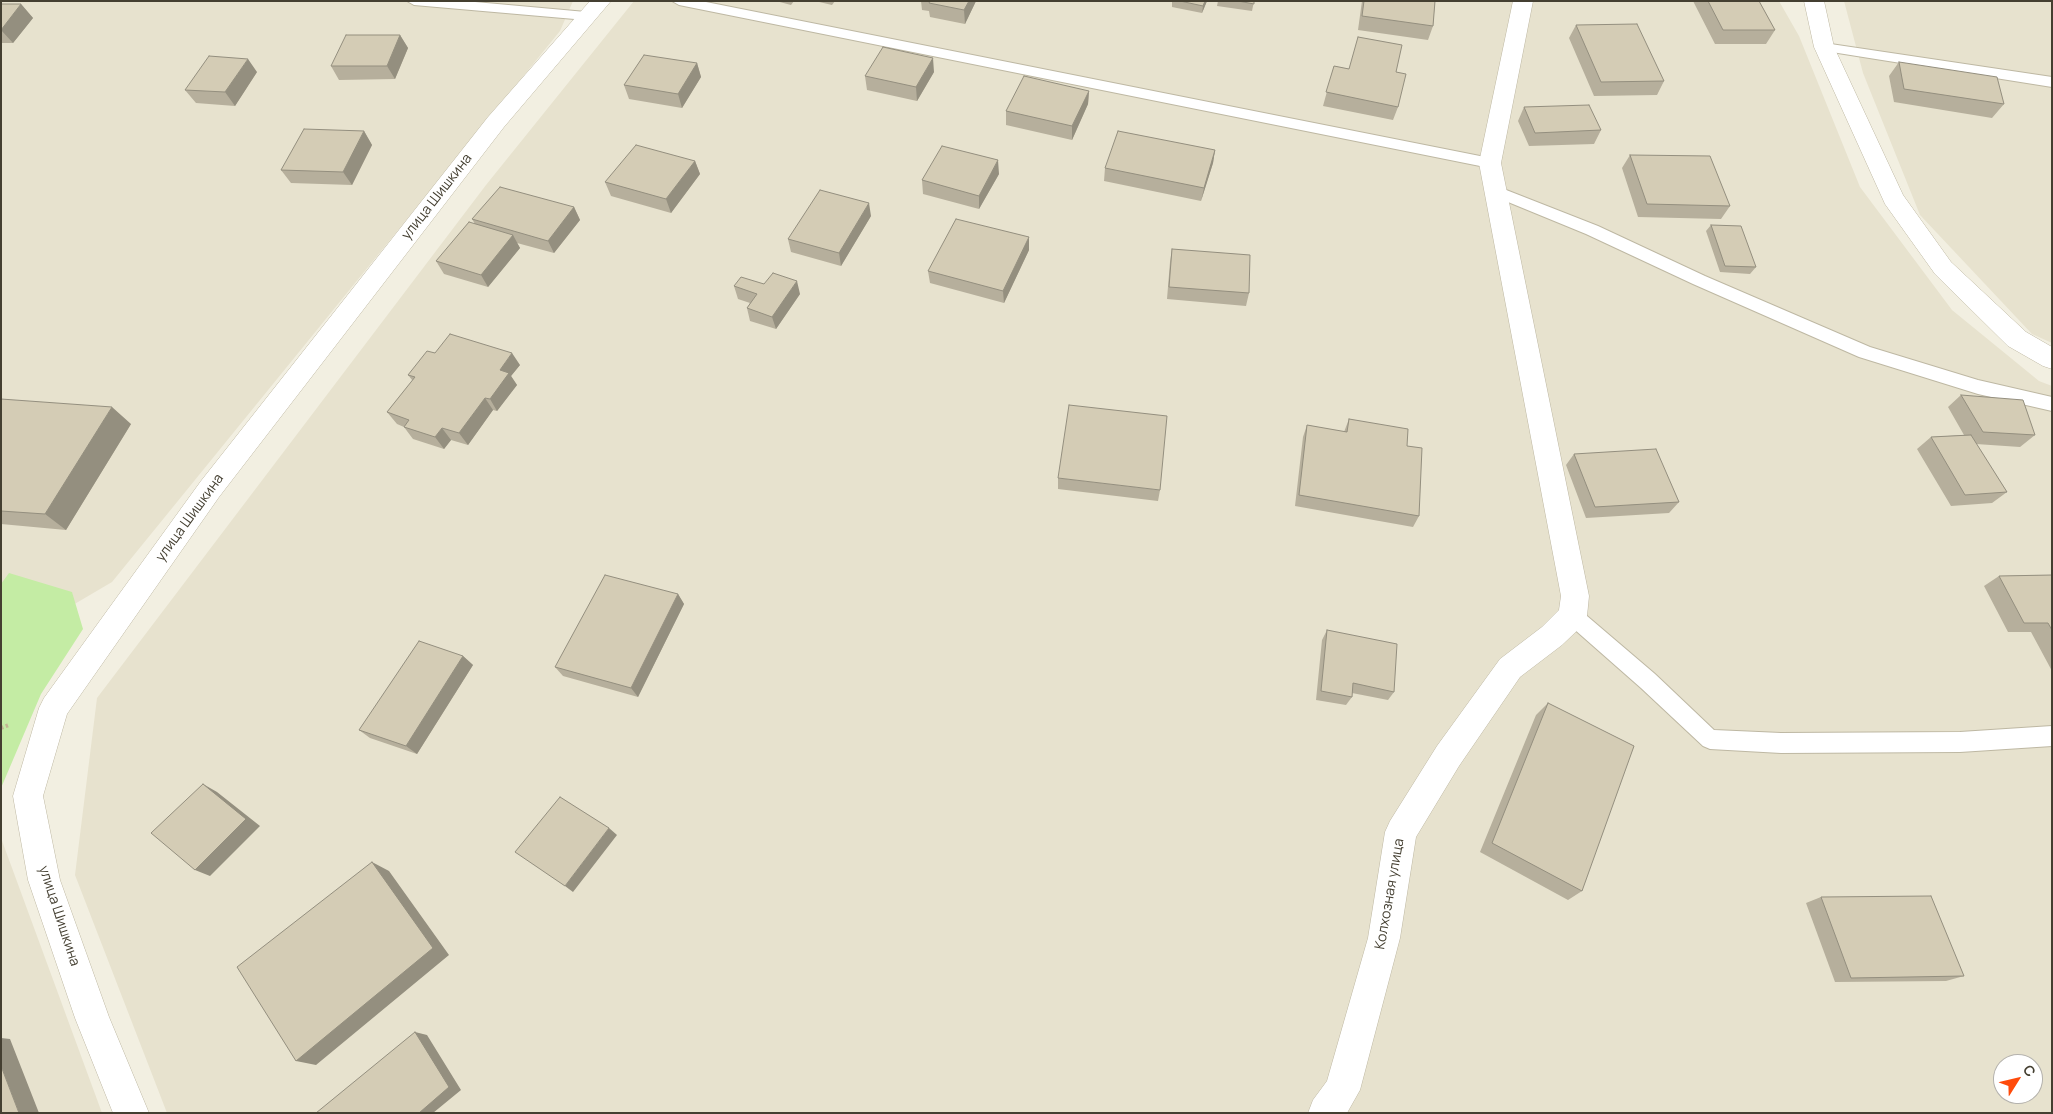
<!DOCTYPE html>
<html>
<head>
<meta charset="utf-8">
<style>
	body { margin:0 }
	#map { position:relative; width:2053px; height:1114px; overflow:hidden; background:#f2efe1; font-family:Manrope,sans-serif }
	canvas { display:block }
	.frame { position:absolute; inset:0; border:2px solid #443f31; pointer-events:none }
	.north { position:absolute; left:1993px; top:1054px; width:50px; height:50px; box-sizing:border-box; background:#fff; border:1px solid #b4b2ad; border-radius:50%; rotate:54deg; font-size:14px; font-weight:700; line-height:20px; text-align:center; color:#443f31 }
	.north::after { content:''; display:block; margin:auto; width:18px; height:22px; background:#ff4b0b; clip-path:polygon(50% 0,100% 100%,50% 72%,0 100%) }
</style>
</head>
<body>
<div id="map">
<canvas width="2053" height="1114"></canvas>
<div class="frame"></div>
<div class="north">С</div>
</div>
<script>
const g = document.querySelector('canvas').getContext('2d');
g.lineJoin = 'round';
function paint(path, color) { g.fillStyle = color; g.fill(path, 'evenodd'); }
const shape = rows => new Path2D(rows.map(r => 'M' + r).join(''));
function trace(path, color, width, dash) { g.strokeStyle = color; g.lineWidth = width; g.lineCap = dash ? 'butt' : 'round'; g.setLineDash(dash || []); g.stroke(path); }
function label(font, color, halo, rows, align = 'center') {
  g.font = font + ' Manrope,sans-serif'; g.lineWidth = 4; g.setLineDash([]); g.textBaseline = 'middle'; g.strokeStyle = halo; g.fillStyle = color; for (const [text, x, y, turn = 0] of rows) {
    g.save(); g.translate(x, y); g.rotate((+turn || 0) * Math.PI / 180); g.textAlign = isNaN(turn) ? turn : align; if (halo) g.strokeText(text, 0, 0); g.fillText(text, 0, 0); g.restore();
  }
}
paint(shape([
	[1,1,573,1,560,31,112,582,61,612,1,596],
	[634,1,1779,1,1799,36,1860,187,1952,310,2039,381,2052,386,2052,1113,167,1113,75,875,97,698,486,185],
	[2003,1064,2033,1064,2033,1094,2003,1094],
	[1844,1,2052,1,2052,343,2032,334,1920,215,1863,73],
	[1,838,102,1113,1,1113]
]), '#e7e2ce');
paint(shape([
	[9,573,72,592,83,629,41,694,1,788,1,584]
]), '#c4eca4');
const service = shape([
	[407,1,464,1,586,12,593,16,586,20,414,5,407,1],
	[672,1,701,1,1490,158,1495,159,1497,163,1495,167,1490,168,679,5,672,1],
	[1824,43,2052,77,2052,87,1819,50,1817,47,1819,44,1824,43],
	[1496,186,1598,226,1705,276,1870,347,1978,380,2052,397,2052,411,1978,394,1859,357,1693,284,1586,234,1491,195,1488,191,1491,187,1496,186],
	[1573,607,1580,610,1655,674,1714,730,1781,733,1960,732,2052,726,2052,746,1960,752,1781,753,1710,749,1703,746,1641,688,1566,622,1563,616,1566,610,1573,607]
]);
const minor = shape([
	[1513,1,1533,1,1501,163,1589,596,1587,616,1583,625,1562,645,1520,677,1459,766,1416,837,1400,938,1360,1090,1347,1113,1308,1113,1313,1100,1327,1081,1368,938,1385,832,1390,821,1437,746,1500,659,1542,627,1559,610,1561,596,1479,163,1513,1],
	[1804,1,1824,1,1834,47,1903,195,1951,262,2026,332,2052,347,2052,369,2043,366,2008,346,1935,274,1885,204,1814,47,1804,1]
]);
const tertiary = shape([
	[590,1,611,1,504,127,219,497,67,714,43,796,60,880,109,1017,149,1113,113,1113,75,1018,28,880,13,796,39,708,44,698,201,481,488,117,590,1]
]);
trace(service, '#beb8a3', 2);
trace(minor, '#beb8a3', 1);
trace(tertiary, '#beb8a3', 1);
trace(shape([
	[1,728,9,725]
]), '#c2b692', 4, [2.5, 2.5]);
paint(service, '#fff');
paint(minor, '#fff');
paint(tertiary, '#fff');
paint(shape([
	[776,1,794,1,791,5],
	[815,1,835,1,832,5],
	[921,1,976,1,965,24,930,17,929,11,922,10],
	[1172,1,1207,1,1202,13,1172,7],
	[1218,1,1254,1,1252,11,1217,6],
	[1362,1,1435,1,1433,26,1428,40,1358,30],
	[1693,1,1759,1,1775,30,1766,44,1715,44],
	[1,4,21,4,33,18,13,43,1,43],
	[1576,25,1664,81,1657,95,1594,96,1569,38],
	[400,35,408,48,395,79,339,80,331,66],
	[1899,62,2004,104,1992,118,1894,102,1889,76],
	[697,63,701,77,682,108,629,99,624,85],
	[1334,66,1349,69,1396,72,1398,107,1393,120,1323,106],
	[257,72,235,106,196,103,185,90],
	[934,72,917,101,867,90,865,76],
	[1089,91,1088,104,1072,140,1006,125,1006,111],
	[1524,107,1601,130,1594,144,1529,146,1518,121],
	[364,131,372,145,352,185,291,183,281,170],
	[1215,150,1213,163,1201,201,1104,181,1105,168],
	[1630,155,1730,206,1721,219,1638,217,1622,168],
	[695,161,700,174,671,213,611,196,605,182],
	[999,174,979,209,923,194,922,180],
	[574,207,580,220,554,253,517,243,520,248,488,287,444,274,436,261,475,224,472,219],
	[871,216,841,266,791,252,788,239],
	[1711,225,1756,267,1750,274,1720,272,1706,231],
	[1172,249,1249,293,1246,306,1167,299,1170,262],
	[1029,250,1004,303,930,283,928,271],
	[764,284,800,294,776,329,750,321,747,308,750,303,738,299,734,286],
	[435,353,520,365,511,376,517,385,497,411,493,410,468,445,451,440,444,449,413,439,404,427,397,424,387,412,413,381,408,375],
	[1961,395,2035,435,2020,447,1976,444,2007,492,1992,503,1951,506,1917,449,1931,437,1964,435,1948,407],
	[1,399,131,424,66,530,1,524],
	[1349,419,1407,446,1419,516,1413,527,1295,506,1303,437,1307,425,1344,432],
	[1574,454,1679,502,1669,513,1586,518,1566,465],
	[1058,478,1160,490,1158,501,1058,489],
	[2052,575,2052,671,2031,632,2008,632,1984,586,1999,576],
	[678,594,684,604,638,697,563,676,555,667],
	[1327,630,1394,692,1388,700,1352,693,1352,697,1346,705,1316,700,1322,640],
	[463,656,473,665,417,754,370,738,359,730],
	[1548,703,1582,891,1568,900,1480,852,1536,715],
	[1821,897,1964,976,1946,981,1835,982,1806,903]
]), '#b6af9c');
paint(shape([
	[969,1,976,1,965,24,964,10],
	[1205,1,1207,1,1202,13,1203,6],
	[21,4,33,18,13,43,1,30],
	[400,35,408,48,395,79,387,66],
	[933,58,934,72,917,101,916,87],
	[248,59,257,72,235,106,225,92],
	[697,63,701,77,682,108,678,94],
	[1089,91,1088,104,1072,140,1072,126],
	[364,131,372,145,352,185,343,172],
	[1215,150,1213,163,1201,201,1204,188],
	[998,160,999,174,979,209,979,196],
	[695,161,700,174,671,213,666,199],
	[869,203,871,216,841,266,839,253],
	[574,207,580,220,554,253,548,241],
	[513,235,520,248,488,287,481,275],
	[1029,237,1029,250,1004,303,1003,291],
	[797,281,800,294,776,329,772,317],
	[512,353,520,365,511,376,517,385,497,411,490,399,500,370],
	[485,398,493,410,468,445,459,433],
	[112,407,131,424,66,530,45,514],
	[442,428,451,440,444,449,435,437],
	[678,594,684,604,638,697,631,688],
	[463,656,473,665,417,754,406,746],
	[203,784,217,792,260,826,210,876,195,870],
	[609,828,617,835,573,892,565,886],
	[372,862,389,871,449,955,316,1065,296,1061],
	[415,1032,427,1035,461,1090,433,1113,419,1113],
	[1,1038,10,1039,39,1113,19,1113,1,1066]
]), '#948f7f');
const building = shape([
	[930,1,969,1,964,10,929,3,930,1],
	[1180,1,1205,1,1203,6,1180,1],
	[1238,1,1254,1,1254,4,1238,1],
	[1364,1,1435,1,1433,26,1362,16,1364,1],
	[1708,1,1759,1,1775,30,1723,30,1708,1],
	[1,4,21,4,1,30,1,4],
	[1637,24,1664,81,1601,82,1576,25,1637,24],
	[346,35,400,35,387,66,331,66,346,35],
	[1358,37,1402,45,1396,72,1406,74,1398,107,1326,92,1334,66,1349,69,1358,37],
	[883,47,933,58,916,87,865,76,883,47],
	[644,55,697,63,678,94,624,85,644,55],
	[209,56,248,59,225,92,185,90,209,56],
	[1899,62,1997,77,2004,104,1904,89,1899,62],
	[1024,76,1089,91,1072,126,1006,111,1024,76],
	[1589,105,1601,130,1535,133,1524,107,1589,105],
	[304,129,364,131,343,172,281,170,304,129],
	[1118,131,1215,150,1204,188,1105,168,1118,131],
	[636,145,695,161,666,199,605,182,636,145],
	[942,146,998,160,979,196,922,180,942,146],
	[1630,155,1710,156,1730,206,1647,204,1630,155],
	[500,187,574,207,548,241,472,219,500,187],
	[820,190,869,203,839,253,788,239,820,190],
	[956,219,1029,237,1003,291,928,271,956,219],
	[469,222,513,235,481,275,436,261,469,222],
	[1711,225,1741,226,1756,267,1725,266,1711,225],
	[1172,249,1250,255,1249,293,1169,287,1172,249],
	[773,273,797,281,772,317,747,308,757,294,734,286,741,277,764,284,773,273],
	[450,334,512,353,500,370,509,373,490,399,485,398,459,433,442,428,435,437,404,427,409,420,387,412,415,377,408,375,427,351,435,353,450,334],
	[1961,395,2023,400,2035,435,1983,432,1961,395],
	[1,399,112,407,45,514,1,511,1,399],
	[1069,405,1167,416,1160,490,1058,478,1069,405],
	[1349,419,1408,429,1407,446,1422,448,1419,516,1299,495,1307,425,1347,432,1349,419],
	[1971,435,2007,492,1965,495,1931,437,1971,435],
	[1656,449,1679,502,1595,507,1574,454,1656,449],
	[605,575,678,594,631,688,555,667,605,575],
	[2052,575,2052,630,2048,623,2024,623,1999,576,2052,575],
	[1327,630,1397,644,1394,692,1353,683,1352,697,1321,691,1327,630],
	[419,641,463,656,406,746,359,730,419,641],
	[1548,703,1634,746,1582,891,1492,843,1548,703],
	[203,784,246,819,195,870,151,833,203,784],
	[560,797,609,828,565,886,515,852,560,797],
	[372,862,433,948,296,1061,237,967,372,862],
	[1931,896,1964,976,1851,978,1821,897,1931,896],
	[415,1032,449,1087,419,1113,316,1113,415,1032],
	[1,1066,19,1113,1,1113,1,1066]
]);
paint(building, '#d4ccb5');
trace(building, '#948f7f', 1);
label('14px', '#443f31', '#fff', [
	["улица Шишкина",437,197,-52],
	["улица Шишкина",190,518,-54],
	["Колхозная улица",1390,894,-80],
	["улица Шишкина",59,916,72]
]);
</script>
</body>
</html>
